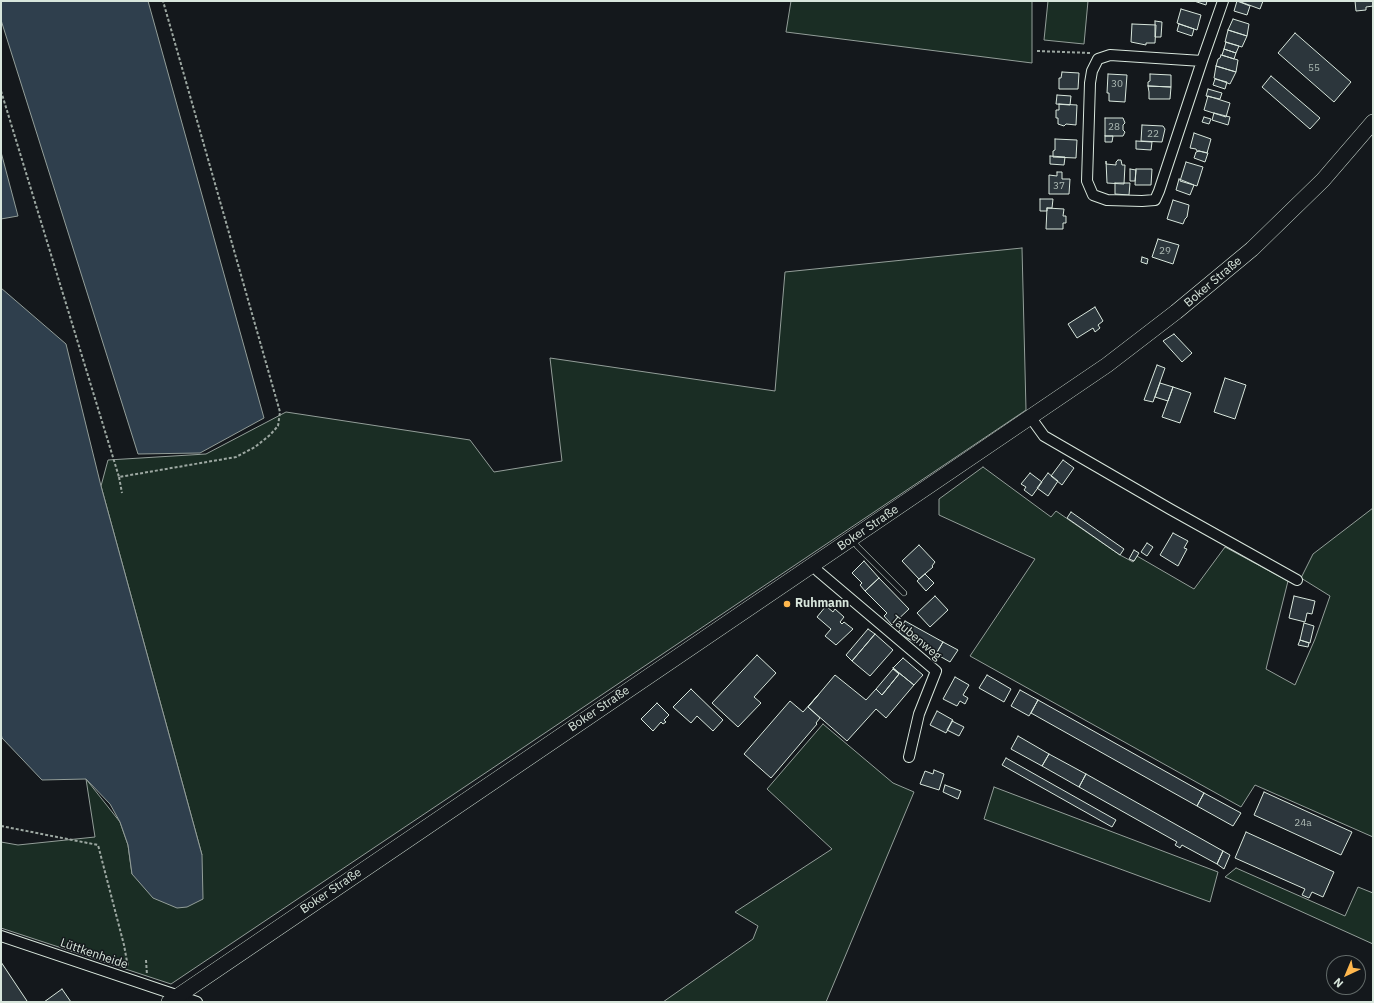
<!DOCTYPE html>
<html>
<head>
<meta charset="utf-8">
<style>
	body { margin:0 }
	#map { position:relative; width:1374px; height:1003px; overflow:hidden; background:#14181c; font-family:"IBM Plex Sans",sans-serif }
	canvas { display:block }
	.frame { position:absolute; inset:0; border:2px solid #d8e6dc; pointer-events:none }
	.north { position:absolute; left:1326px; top:955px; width:40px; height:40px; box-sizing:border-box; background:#14181c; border:1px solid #626a69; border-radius:50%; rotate:224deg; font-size:11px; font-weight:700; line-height:16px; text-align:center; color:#d8e6dc }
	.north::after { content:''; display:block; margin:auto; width:14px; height:18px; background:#ffb74d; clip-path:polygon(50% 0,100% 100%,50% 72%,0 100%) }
</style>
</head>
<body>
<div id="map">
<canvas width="1374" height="1003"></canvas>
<div class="frame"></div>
<div class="north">N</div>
</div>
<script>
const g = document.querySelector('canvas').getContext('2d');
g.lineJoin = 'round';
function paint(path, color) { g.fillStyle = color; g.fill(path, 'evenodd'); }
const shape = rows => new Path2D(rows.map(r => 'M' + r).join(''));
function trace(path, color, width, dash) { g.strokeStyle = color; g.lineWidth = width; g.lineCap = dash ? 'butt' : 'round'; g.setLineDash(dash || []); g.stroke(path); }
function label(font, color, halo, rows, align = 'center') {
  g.font = font + ' "IBM Plex Sans",sans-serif'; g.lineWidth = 3; g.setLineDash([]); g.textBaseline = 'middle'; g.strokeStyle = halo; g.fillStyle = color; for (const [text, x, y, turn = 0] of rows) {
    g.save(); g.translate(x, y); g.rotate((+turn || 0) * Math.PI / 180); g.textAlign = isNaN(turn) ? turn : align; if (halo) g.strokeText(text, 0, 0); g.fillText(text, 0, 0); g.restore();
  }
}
const green = shape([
	[791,1,1032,1,1032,63,786,32,791,1],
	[1048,1,1088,1,1084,44,1044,40,1048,1],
	[1022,248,1026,410,171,984,1,928,1,842,18,845,95,837,86,779,120,822,128,845,132,874,202,855,101,486,108,460,206,454,286,412,470,440,494,472,562,461,550,358,775,391,785,272,1022,248],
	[983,467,1051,517,1056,511,1120,555,1133,562,1137,556,1194,589,1225,547,1288,581,1266,669,1295,685,1315,639,1330,596,1301,578,1313,554,1373,508,1373,837,1255,785,1241,807,970,656,1035,559,939,515,939,499,983,467],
	[823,724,893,783,914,792,826,1002,663,1002,753,939,758,926,735,912,832,849,767,789,823,724],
	[994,787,1218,872,1210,902,984,819,994,787],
	[1236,868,1345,916,1358,887,1373,893,1373,944,1225,877,1236,868]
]);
paint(green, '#1a2d24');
trace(green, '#939e99', 1);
const water = shape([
	[1,1,148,1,264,418,200,453,138,454,1,20,1,1],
	[1,152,18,216,1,219,1,152],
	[1,288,66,344,101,486,202,855,203,899,187,907,177,908,153,898,132,874,128,845,120,822,110,804,86,779,42,780,2,738,1,733,1,288]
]);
paint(water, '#2f3f4d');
trace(water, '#939e99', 1);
const building = shape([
	[1194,1,1207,1,1206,5,1194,1],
	[1237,1,1250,6,1247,15,1234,11,1237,1],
	[1238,1,1263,1,1260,9,1238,1],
	[1355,1,1373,1,1373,6,1366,7,1366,10,1356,11,1355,1],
	[1181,9,1201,15,1197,30,1177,23,1181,9],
	[1233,19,1249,24,1247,36,1228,30,1233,19],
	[1155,21,1162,22,1161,37,1155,37,1155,21],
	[1132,24,1156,25,1155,43,1146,43,1146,45,1131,42,1132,24],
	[1179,24,1194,29,1192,36,1177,31,1179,24],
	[1228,30,1247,36,1242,47,1225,42,1228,30],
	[1295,33,1351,82,1334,102,1278,53,1295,33],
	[1226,42,1239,46,1236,53,1224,49,1226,42],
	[1224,49,1236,53,1234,59,1222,55,1224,49],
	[1221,55,1238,60,1236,72,1216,66,1218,59,1220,58,1221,55],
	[1216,66,1236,72,1230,84,1214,78,1216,66],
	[1062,72,1079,73,1078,89,1059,89,1059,78,1061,78,1062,72],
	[1108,74,1127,75,1125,102,1109,101,1109,93,1107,93,1108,74],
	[1150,74,1171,75,1171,87,1148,86,1148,82,1150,81,1150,74],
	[1271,76,1320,118,1310,129,1262,87,1271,76],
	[1215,79,1227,82,1225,89,1213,85,1215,79],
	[1148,86,1171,87,1170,99,1149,99,1149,92,1148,86],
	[1208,89,1222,93,1220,99,1206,96,1208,89],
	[1057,95,1071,96,1070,105,1056,104,1057,95],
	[1208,96,1230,103,1226,117,1204,110,1208,96],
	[1059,104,1077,105,1076,125,1066,124,1064,126,1058,124,1058,118,1056,118,1056,110,1059,110,1059,104],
	[1214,113,1230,117,1228,125,1212,120,1214,113],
	[1204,117,1211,119,1209,124,1202,122,1204,117],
	[1105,118,1123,118,1125,123,1123,125,1123,130,1125,132,1123,136,1105,136,1105,118],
	[1142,125,1163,126,1165,129,1162,142,1141,141,1142,125],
	[1194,133,1211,139,1207,153,1199,151,1197,151,1196,149,1190,148,1194,133],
	[1105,136,1113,136,1112,142,1105,142,1105,136],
	[1055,139,1077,140,1076,158,1053,157,1053,151,1055,150,1055,139],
	[1136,141,1152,142,1151,150,1136,149,1136,141],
	[1199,151,1208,153,1205,162,1194,158,1196,152,1199,151],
	[1050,156,1065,157,1064,165,1050,164,1050,156],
	[1118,160,1121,160,1122,165,1125,165,1124,184,1107,183,1106,161,1106,164,1116,165,1116,162,1118,160],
	[1186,162,1203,167,1197,186,1180,181,1186,162],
	[1130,169,1136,170,1135,181,1130,181,1130,169],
	[1136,169,1152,169,1151,185,1135,185,1136,169],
	[1057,172,1062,172,1062,179,1070,179,1069,194,1049,194,1049,175,1057,176,1057,172],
	[1179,179,1194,185,1190,195,1176,190,1179,179],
	[1115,183,1130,183,1129,195,1115,194,1115,183],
	[1040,199,1053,199,1052,208,1047,208,1047,211,1040,211,1040,199],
	[1173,200,1189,205,1187,217,1185,219,1183,224,1167,219,1173,200],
	[1047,208,1064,209,1063,216,1066,216,1066,223,1063,223,1063,229,1046,229,1047,208],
	[1158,239,1179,245,1173,264,1152,257,1158,239],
	[1142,257,1148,259,1147,264,1141,262,1142,257],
	[1095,307,1103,321,1098,325,1100,328,1095,332,1093,328,1077,338,1068,324,1095,307],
	[1174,334,1192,353,1182,362,1163,341,1174,334],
	[1157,365,1165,368,1153,402,1144,400,1157,365],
	[1225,378,1246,385,1235,419,1214,412,1225,378],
	[1160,383,1173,387,1168,401,1155,397,1160,383],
	[1173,387,1191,393,1180,423,1162,417,1173,387],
	[1063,460,1074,468,1062,485,1051,476,1063,460],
	[1030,473,1042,482,1032,496,1024,490,1026,487,1021,484,1030,473],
	[1048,473,1058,481,1048,496,1037,488,1048,473],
	[1071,512,1124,549,1120,555,1067,518,1071,512],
	[1173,533,1188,541,1184,548,1187,549,1178,566,1160,555,1173,533],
	[1147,543,1153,547,1147,556,1141,552,1147,543],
	[919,545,935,562,932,566,933,567,919,579,902,561,919,545],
	[1134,550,1139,553,1134,561,1129,559,1134,550],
	[864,561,879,578,865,591,860,585,862,583,852,573,864,561],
	[925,574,934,583,926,591,917,581,925,574],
	[879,578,909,609,892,625,884,616,887,613,865,591,879,578],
	[935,596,948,610,930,627,917,613,935,596],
	[1294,596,1315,601,1312,614,1307,613,1305,622,1289,618,1294,596],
	[826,606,833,612,835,609,844,617,840,622,842,624,844,622,853,629,836,645,825,636,831,629,817,617,826,606],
	[905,621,943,642,936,654,898,633,905,621],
	[1304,623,1314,626,1310,643,1300,640,1304,623],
	[868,629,875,634,852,661,846,655,868,629],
	[875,634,893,650,870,676,852,661,875,634],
	[1300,640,1309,643,1308,647,1298,645,1300,640],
	[943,642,958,650,950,662,936,654,943,642],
	[757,655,776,673,754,697,761,703,738,727,712,703,757,655],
	[903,658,923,675,914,685,893,668,903,658],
	[893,668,914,685,886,718,876,709,847,741,808,707,835,675,866,700,876,689,882,695,899,674,893,668],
	[893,669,899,674,882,695,876,689,893,669],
	[987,675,1011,689,1004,702,979,688,987,675],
	[955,677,969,685,963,695,968,698,965,704,960,701,957,706,943,699,955,677],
	[691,689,723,720,713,731,697,716,691,723,673,707,691,689],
	[1020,690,1038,700,1029,716,1011,706,1020,690],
	[819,694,808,707,820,718,816,723,817,724,771,778,744,754,790,701,803,712,819,694],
	[1038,700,1204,793,1197,806,1031,713,1038,700],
	[657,703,669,715,664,720,666,722,663,724,661,722,653,731,641,719,657,703],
	[937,711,953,720,946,733,930,725,937,711],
	[952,721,964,727,959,736,947,730,952,721],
	[1018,736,1049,754,1042,766,1011,749,1018,736],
	[1049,754,1086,774,1079,787,1042,766,1049,754],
	[1006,758,1116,820,1112,827,1002,765,1006,758],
	[934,770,944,774,939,790,920,784,925,771,933,774,934,770],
	[1086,774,1223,851,1217,864,1182,845,1180,848,1175,845,1177,842,1079,787,1086,774],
	[945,785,961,791,958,799,943,792,945,785],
	[1264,792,1352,832,1341,855,1254,815,1264,792],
	[1204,793,1241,813,1233,826,1197,806,1204,793],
	[1246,832,1334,872,1323,897,1312,892,1309,898,1302,895,1305,889,1235,858,1246,832],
	[1223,851,1230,855,1224,869,1217,864,1223,851],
	[1,962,27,1001,25,1002,1,1002,1,962],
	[62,989,71,1002,44,1002,62,989]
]);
paint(building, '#2c363c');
trace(building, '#d8e6dc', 1);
const service = shape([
	[853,539,857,546,904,593]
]);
const minor = shape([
	[1202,61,1110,55,1098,59,1092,71,1090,83,1087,181,1093,195,1107,200,1142,201,1155,200,1159,191,1202,61,1223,1],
	[1031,418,1044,436,1170,509,1297,580],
	[812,565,819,572,936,671,919,714,909,757],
	[1,936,197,1002]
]);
const secondary = shape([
	[169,1002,1107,365,1176,312,1252,249,1323,180,1373,122]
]);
trace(service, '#d8e6dc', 6);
trace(minor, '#d8e6dc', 12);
trace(secondary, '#d8e6dc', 16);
trace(shape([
	[1037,51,1090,53],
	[1,91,119,477,236,457,255,447,270,435,278,426,280,412,163,1],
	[119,477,122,493],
	[1,826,98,845,124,945,128,967],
	[146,960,147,975]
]), '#9da8a2', 2, [3, 2]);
trace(service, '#14181c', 5);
trace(minor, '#14181c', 10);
trace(secondary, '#14181c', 15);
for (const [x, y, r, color] of [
	[787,604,4,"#ffb74d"]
]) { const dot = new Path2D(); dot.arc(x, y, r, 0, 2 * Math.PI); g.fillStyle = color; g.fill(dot); trace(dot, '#14181c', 1.5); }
label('10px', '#adbab4', null, [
	["55",1314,68],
	["30",1117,84],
	["28",1114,127],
	["22",1153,134],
	["37",1059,186],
	["29",1165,251],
	["24a",1303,823]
]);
label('12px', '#d8e6dc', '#14181c', [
	["Boker Straße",1213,282,-40],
	["Boker Straße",868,528,-34],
	["Taubenweg",916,638,40],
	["Boker Straße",599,709,-34],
	["Boker Straße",331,891,-34],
	["Lüttkenheide",94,954,19]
]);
label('bold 12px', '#d8e6dc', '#14181c', [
	["Ruhmann",795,604]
], 'left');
</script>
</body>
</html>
